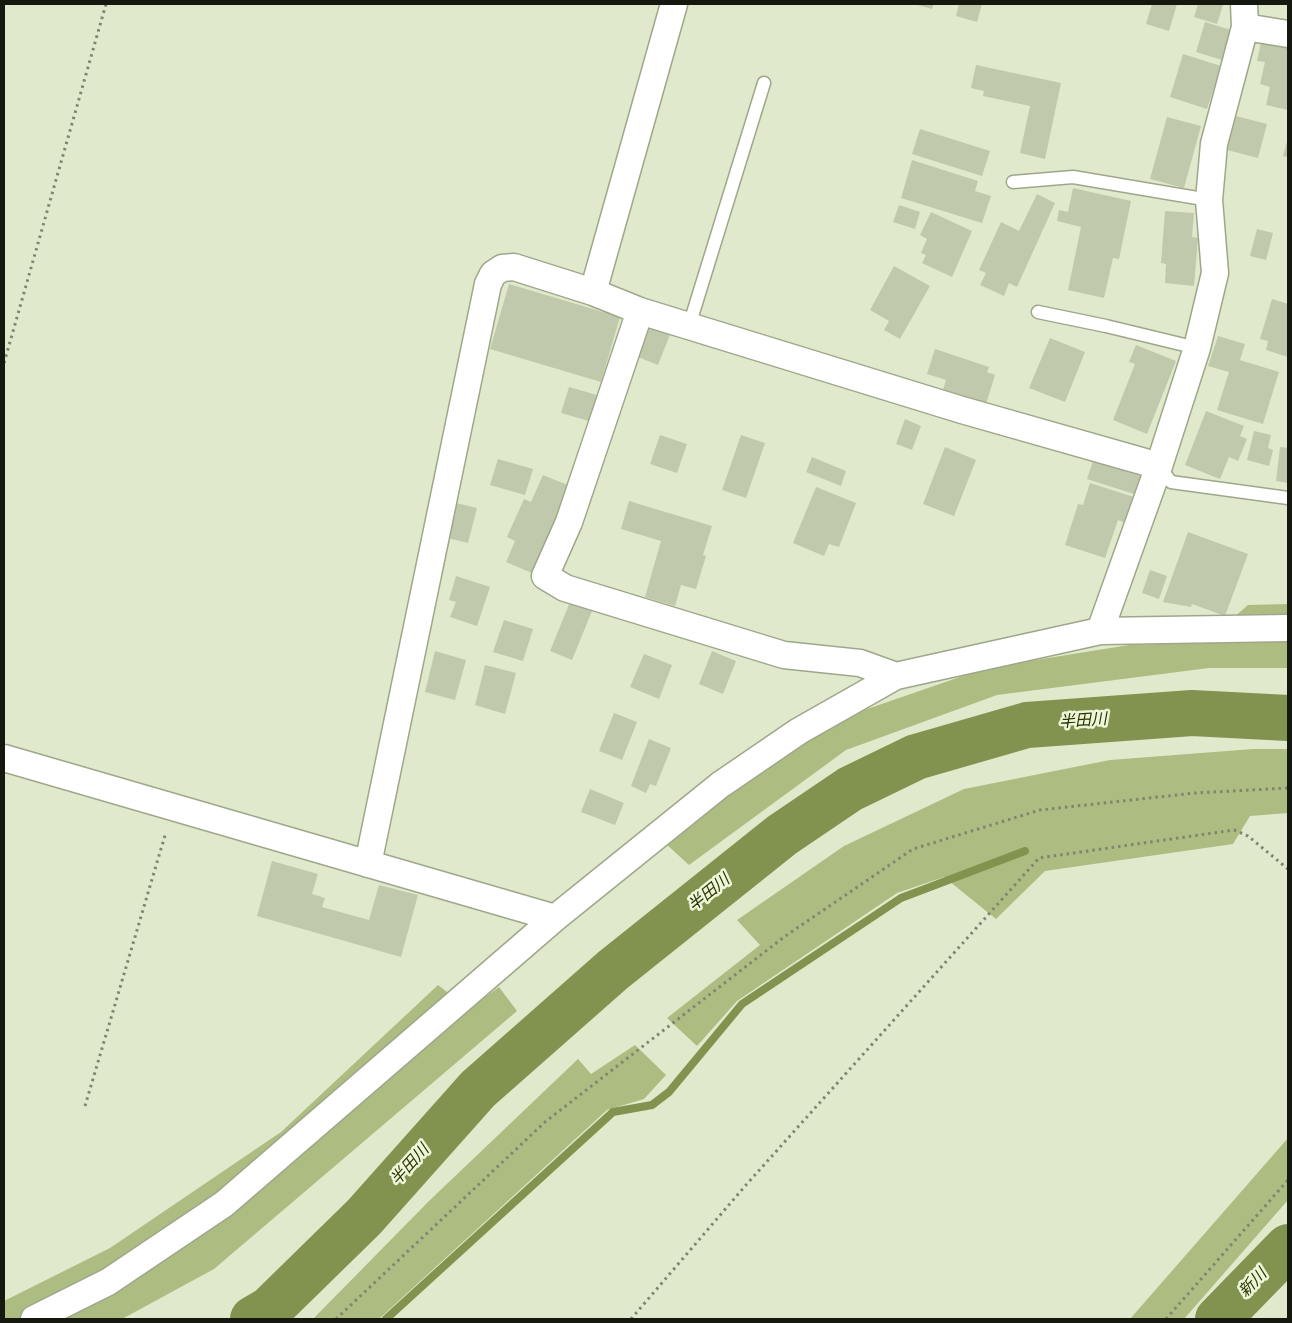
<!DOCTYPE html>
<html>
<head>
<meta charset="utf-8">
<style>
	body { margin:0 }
	#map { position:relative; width:1292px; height:1323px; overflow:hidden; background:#e0e9cb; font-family:"Noto Sans",sans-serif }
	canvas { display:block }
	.frame { position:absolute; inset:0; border:5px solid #15180e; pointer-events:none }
</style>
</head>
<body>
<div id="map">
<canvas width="1292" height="1323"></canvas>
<div class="frame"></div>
</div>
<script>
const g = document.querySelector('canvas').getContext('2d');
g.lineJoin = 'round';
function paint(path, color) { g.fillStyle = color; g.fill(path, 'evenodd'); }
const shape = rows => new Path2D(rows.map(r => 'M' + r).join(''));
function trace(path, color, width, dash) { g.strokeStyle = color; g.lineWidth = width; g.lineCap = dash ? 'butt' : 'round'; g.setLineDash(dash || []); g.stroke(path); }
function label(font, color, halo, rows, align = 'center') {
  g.font = font + ' "Noto Sans","Noto Sans JP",sans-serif'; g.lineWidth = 5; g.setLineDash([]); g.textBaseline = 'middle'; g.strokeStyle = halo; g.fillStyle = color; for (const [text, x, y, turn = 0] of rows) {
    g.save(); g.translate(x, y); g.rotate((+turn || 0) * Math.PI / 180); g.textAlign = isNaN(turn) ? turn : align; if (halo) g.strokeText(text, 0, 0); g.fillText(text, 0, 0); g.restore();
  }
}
paint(shape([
	[1288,604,1288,668,1209,668,997,695,846,750,689,865,666,844,739,781,844,717,986,668,1129,645,1225,642,1225,625,1248,605],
	[1253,749,1288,749,1288,813,1250,816,1233,844,1045,871,996,919,944,877,897,893,737,1001,697,1046,667,1018,760,945,737,920,844,846,964,789,1110,760],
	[438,985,469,1009,499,987,517,1011,214,1269,122,1319,4,1319,4,1301,110,1248,281,1132],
	[635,1045,666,1075,644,1099,607,1110,379,1319,313,1319,429,1201,578,1059,591,1074],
	[1288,1138,1288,1200,1184,1319,1130,1319]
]), '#adbd81');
trace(shape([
	[386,1319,613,1112,652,1105,669,1092,742,1004,901,898,1025,851]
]), '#82934f', 8);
trace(shape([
	[253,1319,270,1309,364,1217,478,1089,613,970,782,835,850,789,916,757,1027,725,1192,713,1288,718],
	[1218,1319,1288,1247]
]), '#82934f', 46);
paint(shape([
	[914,4,934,4,932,9],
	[959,4,982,4,977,22,956,16],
	[1152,4,1177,4,1169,31,1146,24],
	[1198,4,1223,5,1217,24,1194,17],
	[1205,22,1231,30,1222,60,1196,52],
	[1261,42,1288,48,1288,110,1266,105,1270,87,1260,84,1265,62,1257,61],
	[1183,54,1221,66,1207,109,1170,97],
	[976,65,1061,83,1045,159,1020,153,1030,106,983,96,984,91,971,88],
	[1236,116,1267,124,1258,158,1227,150],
	[1167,117,1201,126,1184,188,1150,179],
	[920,129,990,151,982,176,912,154],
	[1288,138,1288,157,1283,156],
	[912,160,978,181,975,191,991,196,982,223,901,198],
	[1073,188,1131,201,1119,259,1113,258,1104,298,1068,290,1081,227,1057,221,1059,210,1068,212],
	[1037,194,1055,203,1017,287,1009,283,1004,296,980,285,986,273,979,270,1001,222,1019,231],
	[899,205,920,212,915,229,893,222],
	[1165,211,1194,213,1192,237,1198,238,1194,286,1165,283,1166,264,1161,263],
	[931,212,972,231,952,277,922,263,926,255,921,253,927,239,920,235],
	[1257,229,1273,233,1266,260,1250,256],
	[894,266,930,286,900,339,884,330,889,321,870,310],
	[509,284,620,317,601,382,490,349],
	[1272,299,1288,304,1288,357,1266,350,1268,341,1260,339],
	[651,324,671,332,658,365,638,357],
	[1218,336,1245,344,1240,360,1279,372,1263,424,1217,410,1229,372,1208,366],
	[1050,338,1085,352,1065,402,1029,388],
	[1136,345,1176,361,1147,434,1113,420,1135,364,1129,362],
	[935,349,989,367,987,372,995,375,986,404,943,390,946,380,927,374],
	[569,387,597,395,589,421,561,413],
	[1206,411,1244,426,1240,436,1247,439,1238,461,1229,457,1220,479,1185,465],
	[905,419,921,426,912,450,896,444],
	[1254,431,1271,435,1268,448,1273,450,1269,466,1247,460],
	[660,435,687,444,677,473,650,464],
	[741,435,765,443,746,498,722,490],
	[945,447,976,460,954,516,923,504],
	[1280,447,1288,448,1288,483,1276,481],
	[812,457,846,471,841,486,806,472],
	[498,459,533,469,525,495,490,485],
	[1093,461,1143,477,1137,495,1087,479],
	[543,475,570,486,532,573,506,562,515,541,507,537,524,499,531,502],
	[1090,483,1134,497,1125,523,1118,520,1105,558,1065,545,1078,504,1083,505],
	[816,487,856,503,839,547,829,544,824,556,793,543],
	[629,501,712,526,703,555,706,556,696,589,681,585,675,606,645,597,661,541,621,529],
	[456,503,477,508,468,543,448,538],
	[1188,532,1248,554,1225,616,1192,604,1191,607,1163,602],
	[1150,570,1167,576,1159,599,1142,593],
	[456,576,490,587,477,626,450,617,456,602,449,600],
	[570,602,592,611,572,660,550,651],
	[504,620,533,629,523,661,493,652],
	[435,651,466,660,455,700,425,692],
	[712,651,736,661,723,694,699,684],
	[644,654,672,665,659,699,630,687],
	[485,665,516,673,505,714,475,705],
	[614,713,637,722,622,760,599,751],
	[649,739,671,748,656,786,650,784,646,793,631,786],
	[590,789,624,803,615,825,581,812],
	[272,861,318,874,312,894,325,898,322,907,369,920,379,885,418,895,401,957,257,916]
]), '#c1c9ac');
const service = shape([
	[1013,182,1073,177,1209,200],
	[1038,312,1106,326,1197,348],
	[689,326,764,83],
	[1159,466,1171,482,1288,498]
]);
const minor = shape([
	[1245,27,1288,34],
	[593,292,674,4],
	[640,311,569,522,545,576,565,588,784,655,860,663,896,676],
	[1100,631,1159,466,1197,348,1215,273,1209,200,1214,144,1245,27,1244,4],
	[4,758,555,918],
	[368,864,488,284,493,274,502,268,514,267,593,292,640,311,962,410,1159,466],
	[34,1319,108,1282,224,1204,555,918,720,785,799,731,896,676,1100,631,1288,628]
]);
trace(service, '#9fa78b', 15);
trace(minor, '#9fa78b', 29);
trace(shape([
	[4,363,106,4],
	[85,1106,166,832],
	[336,1319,545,1122,784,937,913,849,1040,810,1195,793,1288,788],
	[631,1319,746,1185,1039,858,1234,830,1248,836,1288,869],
	[1166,1319,1288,1180]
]), '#7f8570', 3, [2.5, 4]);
trace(service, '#fff', 12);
trace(minor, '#fff', 26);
label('italic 16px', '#2a3400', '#edf6d8', [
	["半田川",1083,721,-4],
	["半田川",709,893,-39],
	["半田川",410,1165,-48],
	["新川",1253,1283,-46]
]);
</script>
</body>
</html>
